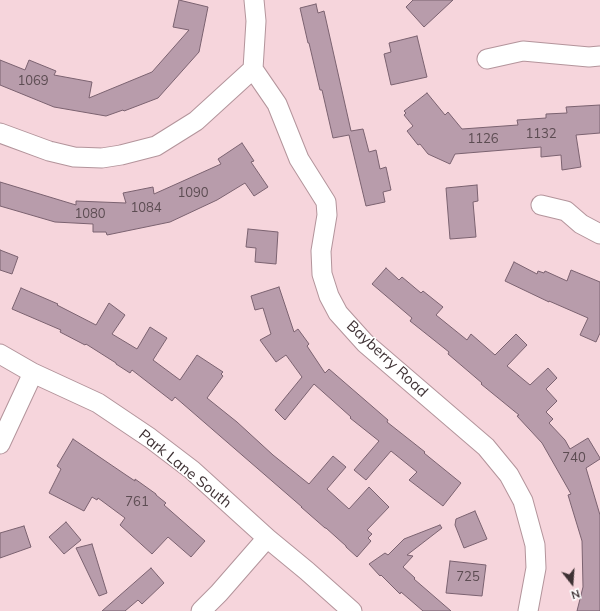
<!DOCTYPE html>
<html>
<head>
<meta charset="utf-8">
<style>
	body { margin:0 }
	#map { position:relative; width:600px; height:611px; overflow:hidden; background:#f6d5dc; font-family:Mulish,sans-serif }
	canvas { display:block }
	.north { position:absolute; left:552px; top:563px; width:40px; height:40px; -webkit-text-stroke:3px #fff; paint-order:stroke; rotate:163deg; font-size:11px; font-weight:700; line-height:16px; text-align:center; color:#3e3134 }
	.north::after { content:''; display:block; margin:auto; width:14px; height:18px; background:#3e3134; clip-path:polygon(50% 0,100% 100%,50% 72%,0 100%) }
</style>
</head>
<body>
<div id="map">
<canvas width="600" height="611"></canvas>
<div class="north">N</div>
</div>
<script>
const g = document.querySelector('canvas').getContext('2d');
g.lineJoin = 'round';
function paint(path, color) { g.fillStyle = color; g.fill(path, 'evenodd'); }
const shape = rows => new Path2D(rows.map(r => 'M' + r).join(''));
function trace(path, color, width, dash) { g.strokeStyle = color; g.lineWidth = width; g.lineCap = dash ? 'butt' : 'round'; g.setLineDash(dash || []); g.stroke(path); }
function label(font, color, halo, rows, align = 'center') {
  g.font = font + ' Mulish,sans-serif'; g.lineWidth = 3; g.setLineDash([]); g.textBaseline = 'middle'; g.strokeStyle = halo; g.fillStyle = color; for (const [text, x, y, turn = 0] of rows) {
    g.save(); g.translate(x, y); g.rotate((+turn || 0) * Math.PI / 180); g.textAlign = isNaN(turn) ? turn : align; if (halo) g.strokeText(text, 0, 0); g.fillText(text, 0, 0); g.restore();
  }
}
const building = shape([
	[179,0,208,7,199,52,158,98,124,111,123,110,106,116,54,107,0,85,0,60,25,70,29,60,56,71,54,75,92,82,89,98,152,72,189,30,173,27,179,0],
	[413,0,453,0,424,27,406,7,413,0],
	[316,4,318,13,324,11,351,131,363,129,369,152,376,150,380,169,386,167,391,190,383,192,385,202,366,206,349,135,333,138,322,90,320,90,309,43,308,43,300,8,316,4],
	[417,36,427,77,391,85,384,54,391,52,389,43,417,36],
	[427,93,445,115,448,112,462,129,518,125,517,120,546,118,546,114,567,113,566,107,600,105,600,133,576,135,581,167,562,170,561,155,541,157,541,147,455,154,450,164,428,154,420,144,418,145,407,131,413,126,404,115,406,113,404,111,427,93],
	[242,143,254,161,251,162,268,187,254,196,245,183,217,200,170,222,107,235,106,232,93,232,93,224,55,222,0,206,0,182,76,205,76,201,126,203,123,193,153,187,154,194,221,164,218,159,242,143],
	[477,185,478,201,473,202,476,237,450,239,446,188,477,185],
	[248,229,278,232,276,264,255,262,256,248,246,247,248,229],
	[0,250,18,257,12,274,0,270,0,250],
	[514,262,537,274,538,271,544,273,545,271,567,281,571,270,600,282,600,333,596,342,580,335,588,318,549,301,549,302,505,281,514,262],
	[386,268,399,280,402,277,421,293,423,291,443,307,436,315,467,340,471,334,495,355,516,334,527,345,507,366,530,385,548,368,557,378,546,389,557,401,546,412,553,419,549,423,565,440,570,449,588,438,600,458,600,459,586,468,600,515,600,611,577,611,583,587,582,541,568,495,571,494,542,443,517,416,519,415,481,384,482,383,448,354,449,352,410,321,412,318,372,284,386,268],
	[279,287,294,332,298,329,309,344,307,346,325,373,329,369,388,420,387,422,425,452,424,453,461,483,443,506,409,480,417,472,391,451,366,480,354,470,379,441,350,418,351,417,314,384,285,420,275,410,302,377,286,355,276,362,260,340,271,334,263,308,255,310,251,296,279,287],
	[21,288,58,304,57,305,96,325,109,303,125,315,112,334,137,349,150,327,167,338,153,360,180,380,197,355,223,372,221,374,223,376,207,398,237,422,273,455,309,484,333,456,346,467,327,489,349,509,369,487,389,507,367,530,372,534,368,538,371,541,357,557,346,547,346,546,326,528,325,528,301,507,302,507,175,397,172,401,132,370,130,373,116,364,116,363,86,344,85,345,60,332,61,330,12,309,21,288],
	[73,439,126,475,135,481,135,479,156,494,156,495,166,503,164,505,205,541,191,557,168,537,152,554,120,525,125,518,98,498,97,500,92,497,84,511,49,493,61,469,57,466,73,439],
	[475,511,487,539,464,548,455,525,456,519,475,511],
	[66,522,81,540,64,554,49,537,66,522],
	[440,525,442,528,407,555,413,556,403,567,415,578,414,579,451,611,423,611,401,592,400,594,381,575,380,576,369,564,385,553,388,555,404,539,440,525],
	[24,526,31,547,0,558,0,533,24,526],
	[92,544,107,593,99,596,76,548,92,544],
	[450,561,486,565,482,596,446,593,450,561],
	[151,568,164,583,142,604,138,600,125,611,102,611,151,568]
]);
paint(building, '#b89cab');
trace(building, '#7b6270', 1);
const minor = shape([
	[487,59,523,51,589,57,600,56],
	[253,69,277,104,299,159,326,202,327,215,321,251,322,274,329,296,338,313,365,343,486,447,509,475,523,501,535,545,536,568,528,611],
	[0,133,49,151,74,157,102,158,121,155,156,146,196,121,253,69,256,21,254,0],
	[541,205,566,211,581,224,600,234],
	[0,354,33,373,98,403,150,438,192,470,267,538,307,571,352,611],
	[0,444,33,373],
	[201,611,219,593,267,538]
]);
trace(minor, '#b3949b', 21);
trace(minor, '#fff', 19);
label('13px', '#5c4c52', null, [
	["1069",33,81],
	["1132",541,134],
	["1126",483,139],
	["1090",193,193],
	["1084",146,208],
	["1080",90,214],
	["740",574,458],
	["761",137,502],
	["725",468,577]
]);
label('15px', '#3e3134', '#fff', [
	["Bayberry Road",387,359,43],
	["Park Lane South",185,469,39]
]);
</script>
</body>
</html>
